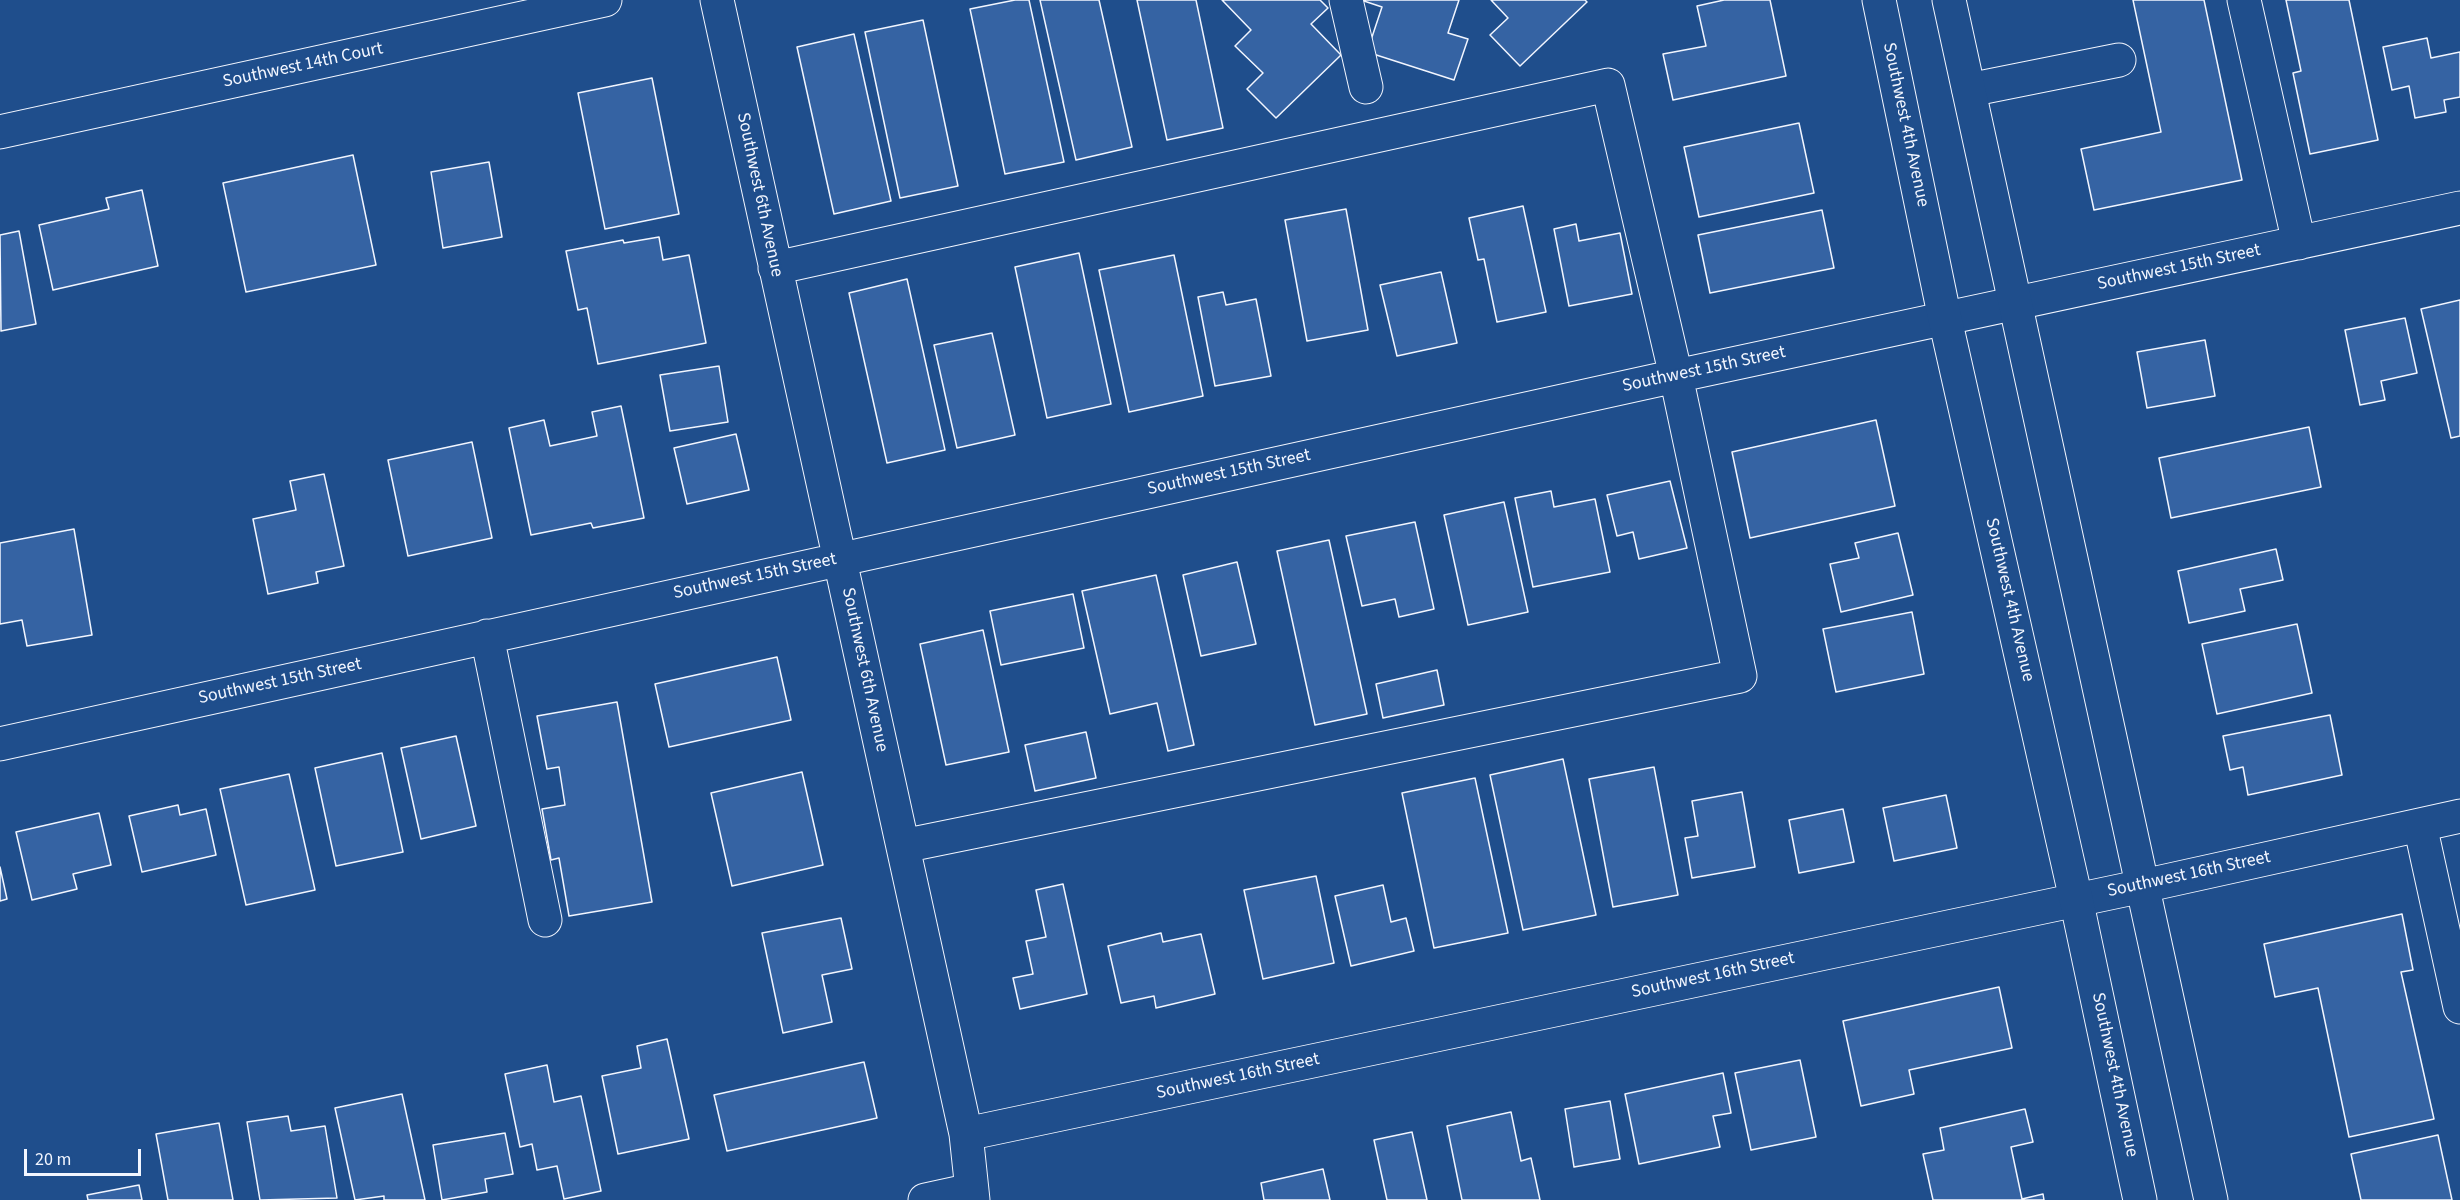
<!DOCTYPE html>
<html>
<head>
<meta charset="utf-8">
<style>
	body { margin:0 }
	#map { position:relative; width:2460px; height:1200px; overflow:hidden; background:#1f4e8c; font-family:"Source Sans 3",sans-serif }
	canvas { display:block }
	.scale { position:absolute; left:24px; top:1149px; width:117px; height:27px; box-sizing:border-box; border:3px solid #f2f6ff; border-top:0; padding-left:8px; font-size:18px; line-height:21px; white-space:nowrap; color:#f2f6ff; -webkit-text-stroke:4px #1f4e8c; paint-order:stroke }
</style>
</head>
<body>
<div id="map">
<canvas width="2460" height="1200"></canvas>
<div class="scale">20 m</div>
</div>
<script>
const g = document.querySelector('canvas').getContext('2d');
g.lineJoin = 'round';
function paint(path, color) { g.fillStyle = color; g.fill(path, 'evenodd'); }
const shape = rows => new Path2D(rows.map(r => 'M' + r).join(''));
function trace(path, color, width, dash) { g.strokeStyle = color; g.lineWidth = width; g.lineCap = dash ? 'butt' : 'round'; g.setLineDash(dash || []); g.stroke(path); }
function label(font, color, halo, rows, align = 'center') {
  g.font = font + ' "Source Sans 3",sans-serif'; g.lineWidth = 4.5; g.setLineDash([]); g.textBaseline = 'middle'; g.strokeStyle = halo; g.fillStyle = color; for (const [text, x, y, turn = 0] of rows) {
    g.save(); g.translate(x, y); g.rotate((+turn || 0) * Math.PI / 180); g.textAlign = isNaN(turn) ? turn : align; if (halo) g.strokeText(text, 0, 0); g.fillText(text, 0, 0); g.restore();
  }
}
const building = shape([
	[1015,0,1029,0,1064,162,1005,174,970,9,1015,0],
	[1040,0,1099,0,1132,147,1076,160,1040,0],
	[1137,0,1196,0,1223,128,1167,140,1137,0],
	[1222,0,1320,0,1328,8,1311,24,1341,55,1276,118,1247,89,1263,73,1235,46,1251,30,1222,0],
	[1361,0,1459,0,1448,33,1468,39,1454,80,1367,52,1382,7,1361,0],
	[1491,0,1585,0,1587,2,1520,66,1490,35,1508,18,1491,0],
	[1724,0,1770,0,1786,76,1673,100,1663,54,1706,46,1697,6,1724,0],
	[2133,0,2204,0,2242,180,2094,210,2081,149,2161,132,2133,0],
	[2286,0,2349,0,2378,140,2310,154,2293,73,2301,71,2286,0],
	[923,20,958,186,900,198,865,32,923,20],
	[854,34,891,201,834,214,797,47,854,34],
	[2427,38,2431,58,2460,52,2460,97,2444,100,2446,112,2415,118,2409,86,2392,90,2383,47,2427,38],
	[652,78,679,214,605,229,578,93,652,78],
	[1799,123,1814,193,1699,217,1684,147,1799,123],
	[353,155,376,265,246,292,223,183,353,155],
	[489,162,502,237,443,248,431,172,489,162],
	[142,190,158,266,53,290,39,225,109,209,106,198,142,190],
	[1523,206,1546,312,1497,322,1484,259,1478,260,1469,218,1523,206],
	[1346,209,1368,330,1307,341,1285,220,1346,209],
	[1822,210,1834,268,1710,293,1698,235,1822,210],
	[1576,224,1579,241,1620,233,1632,294,1569,306,1554,229,1576,224],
	[19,231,36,324,1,331,0,235,19,231],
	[659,237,663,260,689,255,706,343,598,364,587,308,578,310,566,251,623,240,624,243,659,237],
	[1079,253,1111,404,1047,418,1015,267,1079,253],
	[1174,255,1203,396,1129,412,1099,270,1174,255],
	[1441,272,1457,343,1397,356,1380,285,1441,272],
	[907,279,945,450,887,463,849,293,907,279],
	[1223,292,1226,305,1256,299,1271,376,1215,386,1198,297,1223,292],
	[2460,300,2460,436,2451,438,2421,309,2460,300],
	[2405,318,2417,373,2381,381,2385,400,2360,405,2345,330,2405,318],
	[992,333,1015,435,957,448,934,345,992,333],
	[2205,340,2215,396,2147,408,2137,352,2205,340],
	[719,366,728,422,670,431,660,375,719,366],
	[621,406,644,518,593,528,591,523,531,535,509,428,544,420,550,446,597,436,592,412,621,406],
	[1876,420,1895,506,1750,538,1732,452,1876,420],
	[2309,427,2321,487,2171,518,2159,458,2309,427],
	[736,434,749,490,687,504,674,448,736,434],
	[472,442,492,538,408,556,388,460,472,442],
	[324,474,344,566,316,572,318,583,268,594,253,519,296,510,290,481,324,474],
	[1670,481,1687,548,1639,559,1633,532,1617,536,1607,495,1670,481],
	[1551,491,1554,507,1595,499,1610,572,1533,587,1515,498,1551,491],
	[1504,502,1528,612,1468,625,1444,515,1504,502],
	[1415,522,1434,609,1399,617,1395,599,1362,606,1346,536,1415,522],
	[74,529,92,635,27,646,22,620,0,624,0,543,74,529],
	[1898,533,1913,595,1841,612,1830,564,1859,558,1855,543,1898,533],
	[1329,540,1367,714,1315,725,1277,551,1329,540],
	[2276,549,2283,580,2240,589,2245,611,2189,623,2178,571,2276,549],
	[1237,562,1256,644,1201,656,1183,575,1237,562],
	[1156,575,1194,745,1168,751,1157,703,1110,714,1082,591,1156,575],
	[1073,594,1084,648,1001,665,990,611,1073,594],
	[1912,612,1924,674,1836,692,1823,629,1912,612],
	[2297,624,2312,693,2217,714,2202,644,2297,624],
	[983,630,1009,752,946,765,920,644,983,630],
	[777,657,791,720,669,747,655,684,777,657],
	[1437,670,1444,705,1383,718,1376,684,1437,670],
	[617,702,652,902,569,916,559,858,551,860,542,809,565,805,559,767,547,769,537,716,617,702],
	[2330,715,2342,775,2248,795,2243,767,2230,770,2223,736,2330,715],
	[1086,732,1096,778,1035,791,1025,745,1086,732],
	[456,736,476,826,421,839,401,748,456,736],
	[382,753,403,852,336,866,315,768,382,753],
	[1563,759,1596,915,1523,930,1490,775,1563,759],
	[1654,767,1678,895,1613,907,1589,779,1654,767],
	[802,772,823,865,732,886,711,793,802,772],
	[289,774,315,890,246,905,220,789,289,774],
	[1475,778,1508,933,1434,948,1402,793,1475,778],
	[1742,792,1755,867,1692,878,1685,838,1698,836,1692,801,1742,792],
	[1946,795,1957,848,1894,861,1883,808,1946,795],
	[178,805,180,815,206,809,216,855,142,872,129,816,178,805],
	[1843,809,1854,862,1799,873,1789,820,1843,809],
	[99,813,111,865,73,874,77,889,32,900,16,832,99,813],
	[0,867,7,899,0,901,0,867],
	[1316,876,1334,963,1263,979,1244,890,1316,876],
	[1063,884,1087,994,1020,1009,1013,978,1033,974,1026,941,1046,937,1036,890,1063,884],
	[1383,885,1391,922,1406,918,1414,951,1351,966,1335,896,1383,885],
	[2402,914,2413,970,2401,972,2434,1119,2349,1137,2318,988,2275,997,2264,944,2402,914],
	[841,918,852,969,822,975,832,1022,783,1033,762,933,841,918],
	[1161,933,1163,942,1201,934,1215,994,1156,1008,1154,996,1121,1003,1108,946,1161,933],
	[1999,987,2012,1048,1909,1070,1914,1094,1861,1106,1843,1021,1999,987],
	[667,1039,689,1139,618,1154,602,1076,641,1068,637,1046,667,1039],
	[1800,1060,1816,1137,1751,1150,1735,1073,1800,1060],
	[864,1062,877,1118,727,1151,714,1095,864,1062],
	[547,1065,554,1102,581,1096,601,1191,564,1199,557,1166,537,1170,532,1144,520,1147,505,1074,547,1065],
	[1723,1073,1731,1113,1713,1116,1720,1147,1639,1164,1625,1094,1723,1073],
	[402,1094,425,1200,384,1200,384,1196,355,1200,335,1108,402,1094],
	[1610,1101,1620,1159,1574,1167,1565,1109,1610,1101],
	[2025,1109,2033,1142,2011,1147,2022,1199,2043,1194,2044,1200,1933,1200,1923,1154,1944,1150,1940,1128,2025,1109],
	[1511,1112,1521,1161,1531,1158,1540,1200,1462,1200,1447,1126,1511,1112],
	[288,1116,291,1131,325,1126,337,1198,260,1200,247,1122,288,1116],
	[219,1123,233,1200,168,1200,156,1134,219,1123],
	[1412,1132,1427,1200,1387,1200,1374,1140,1412,1132],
	[505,1133,513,1174,485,1179,487,1192,442,1200,433,1145,505,1133],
	[2438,1135,2452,1200,2361,1200,2351,1154,2438,1135],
	[1323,1169,1330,1200,1264,1200,1261,1183,1323,1169],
	[139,1185,142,1200,88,1200,87,1195,139,1185]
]);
paint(building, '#3563a3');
trace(building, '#f2f6ff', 1.5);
const minor = shape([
	[717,0,966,1134,973,1200],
	[1346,0,1366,87],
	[2244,0,2299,243],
	[1969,90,2119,60],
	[0,132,605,0],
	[775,268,1608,85,1676,376,1740,676,903,846],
	[487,636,545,920],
	[0,744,1676,376,2460,208],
	[2420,825,2460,1007],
	[966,1134,2143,886,2460,816],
	[925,1200,971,1190]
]);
const major = shape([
	[1879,0,1945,319,2076,899,2140,1200],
	[1949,0,2211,1200]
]);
trace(minor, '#f2f6ff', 35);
trace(major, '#f2f6ff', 35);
trace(minor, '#1f4e8c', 33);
trace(major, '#1f4e8c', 33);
label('18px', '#f2f6ff', '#1f4e8c', [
	["Southwest 14th Court",303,66,-12],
	["Southwest 4th Avenue",1905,125,78],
	["Southwest 6th Avenue",759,195,78],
	["Southwest 15th Street",2179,268,-12],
	["Southwest 15th Street",1704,370,-12],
	["Southwest 15th Street",1229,473,-12],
	["Southwest 15th Street",755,577,-12],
	["Southwest 4th Avenue",2009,600,77],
	["Southwest 6th Avenue",864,670,78],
	["Southwest 15th Street",280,682,-12],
	["Southwest 16th Street",2189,875,-12],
	["Southwest 16th Street",1713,976,-12],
	["Southwest 4th Avenue",2114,1075,78],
	["Southwest 16th Street",1238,1077,-12]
]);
</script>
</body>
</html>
